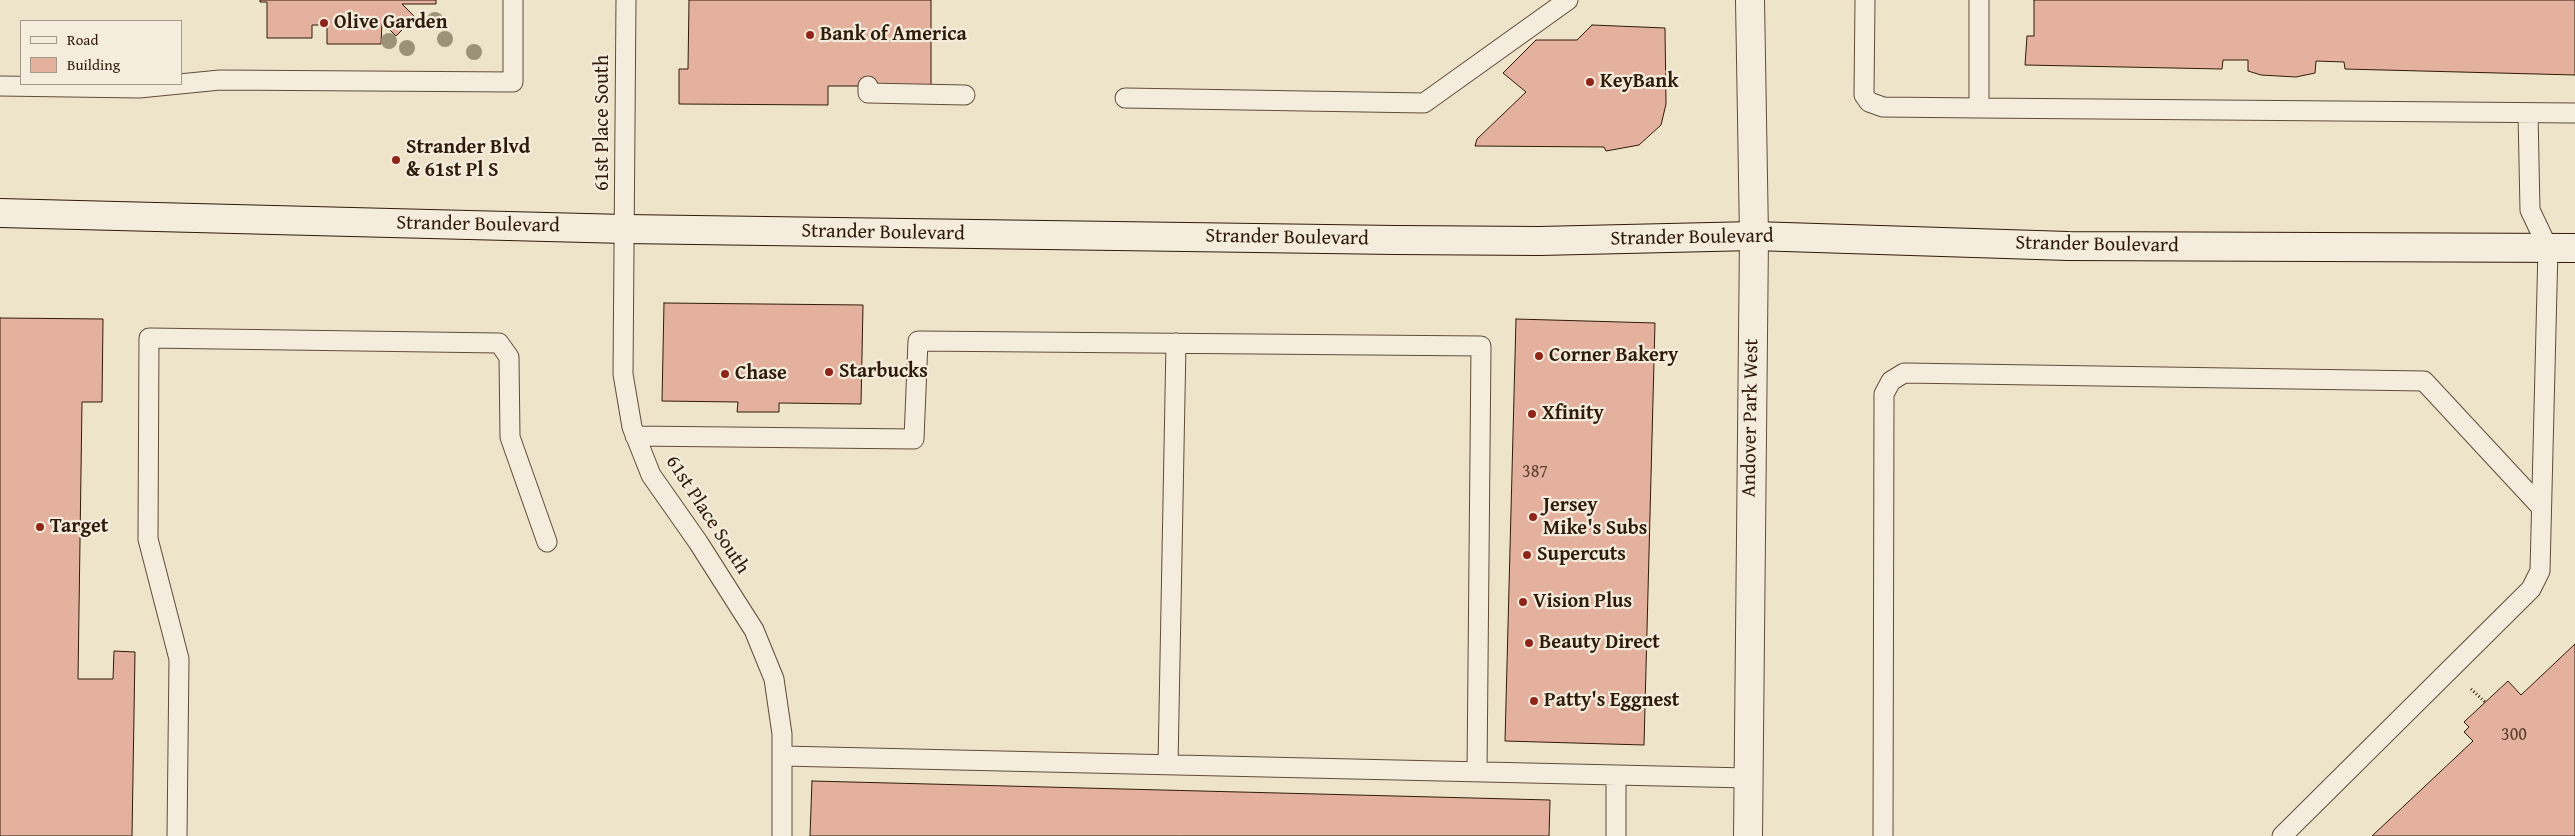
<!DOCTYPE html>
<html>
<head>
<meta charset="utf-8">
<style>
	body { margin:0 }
	#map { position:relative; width:2575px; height:836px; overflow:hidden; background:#eee4ca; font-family:"Gentium Book Plus",serif }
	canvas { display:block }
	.legend { position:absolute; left:20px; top:20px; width:162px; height:65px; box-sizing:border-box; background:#f4eddd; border:1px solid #a69988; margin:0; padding:6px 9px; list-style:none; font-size:15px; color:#301b09 }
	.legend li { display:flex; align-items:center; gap:10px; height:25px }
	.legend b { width:25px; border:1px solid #a69988 }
</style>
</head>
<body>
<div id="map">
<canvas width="2575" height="836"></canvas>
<ul class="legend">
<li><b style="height:6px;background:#f4eddd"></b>Road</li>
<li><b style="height:14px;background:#e4b19f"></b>Building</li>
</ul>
</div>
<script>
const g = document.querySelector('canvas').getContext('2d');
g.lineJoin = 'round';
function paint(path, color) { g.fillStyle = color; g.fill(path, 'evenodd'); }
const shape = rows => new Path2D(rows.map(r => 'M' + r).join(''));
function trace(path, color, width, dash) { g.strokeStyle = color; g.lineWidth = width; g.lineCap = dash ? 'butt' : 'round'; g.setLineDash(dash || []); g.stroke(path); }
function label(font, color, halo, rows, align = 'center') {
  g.font = font + ' "Gentium Book Plus",serif'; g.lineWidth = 4.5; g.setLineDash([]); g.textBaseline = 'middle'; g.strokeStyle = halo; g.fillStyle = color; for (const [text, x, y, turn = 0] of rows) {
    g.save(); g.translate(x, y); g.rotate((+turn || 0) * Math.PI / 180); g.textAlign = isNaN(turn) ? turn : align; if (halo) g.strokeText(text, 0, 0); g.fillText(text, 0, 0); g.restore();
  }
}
const building = shape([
	[260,0,436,0,436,4,402,4,415,17,396,36,382,22,381,44,327,44,327,25,312,25,312,38,267,38,267,2,260,2,260,0],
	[689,0,931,0,931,86,828,86,828,105,679,104,679,69,688,69,689,0],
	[2034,0,2575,0,2575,75,2345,69,2344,62,2316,61,2315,73,2296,77,2261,75,2248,71,2248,60,2223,60,2222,69,2025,65,2027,36,2034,36,2034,0],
	[1592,25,1665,28,1666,104,1661,125,1639,145,1606,151,1604,147,1475,146,1477,139,1526,92,1503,73,1536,40,1577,40,1592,25],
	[664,303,863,305,861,404,779,403,779,412,737,412,738,402,662,401,664,303],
	[0,318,103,319,102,402,82,402,78,679,113,679,114,651,135,652,132,836,0,836,0,318],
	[1516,319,1655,323,1644,745,1505,741,1516,319],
	[2575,644,2575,836,2372,836,2473,741,2464,732,2469,727,2464,722,2508,681,2521,695,2575,644],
	[812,781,1550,800,1549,836,810,836,812,781]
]);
paint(building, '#e4b19f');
trace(building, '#301b09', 1);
const service = shape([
	[626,0,623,374,632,427,651,475,698,542,754,630,774,679,782,734,782,836],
	[1865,0,1864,95,1869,102,1883,107,1979,108,1979,0],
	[0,86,139,88,220,80,513,82,513,0],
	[868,86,868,93,965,95],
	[1125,98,1424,103,1568,0],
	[1979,108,2575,113],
	[635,436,914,439,918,341,1481,346,1477,772],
	[782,756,1748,778],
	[1168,765,1176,343],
	[177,836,179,659,148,539,149,338,499,343,509,357,510,437,547,542],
	[1616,836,1616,775],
	[1883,836,1884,394,1891,381,1904,373,2424,381,2541,507],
	[2282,836,2531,589,2540,571,2548,248,2530,210,2528,113]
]);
const tertiary = shape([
	[1748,836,1754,236,1750,0]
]);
const secondary = shape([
	[0,213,625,229,1396,240,1539,241,1754,236,2068,246,2575,248]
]);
trace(service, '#604d39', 21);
trace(tertiary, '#604d39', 30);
trace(secondary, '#301b09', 30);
trace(shape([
	[2471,689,2485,702]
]), '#301b09', 3, [1, 2.5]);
trace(service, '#f4eddd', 19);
trace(tertiary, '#f4eddd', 28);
trace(secondary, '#f4eddd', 28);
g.fillStyle = '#9c9278';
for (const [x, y] of [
	[435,20],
	[445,39],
	[389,41],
	[407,48],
	[474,52]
]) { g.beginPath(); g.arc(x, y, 8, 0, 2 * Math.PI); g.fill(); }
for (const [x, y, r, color] of [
	[324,23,5,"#8f2418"],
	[810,35,5,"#8f2418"],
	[1590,82,5,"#8f2418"],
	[396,160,5,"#8f2418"],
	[1539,356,5,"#8f2418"],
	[829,372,5,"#8f2418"],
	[725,374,5,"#8f2418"],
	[1532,414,5,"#8f2418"],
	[1533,517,5,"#8f2418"],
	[40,527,5,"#8f2418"],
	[1527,555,5,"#8f2418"],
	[1523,602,5,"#8f2418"],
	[1529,643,5,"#8f2418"],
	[1534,701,5,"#8f2418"]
]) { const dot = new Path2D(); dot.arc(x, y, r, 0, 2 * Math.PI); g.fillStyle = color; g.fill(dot); trace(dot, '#f4eddd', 2); }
label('18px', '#5d402e', null, [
	["387",1535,472],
	["300",2514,735]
]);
label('bold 20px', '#301b09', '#f4eddd', [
	["Olive Garden",334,23],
	["Bank of America",820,35],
	["KeyBank",1600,82],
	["Strander Blvd",406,148],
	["& 61st Pl S",406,171],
	["Corner Bakery",1549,356],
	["Starbucks",839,372],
	["Chase",735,374],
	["Xfinity",1542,414],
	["Jersey",1543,506],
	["Mike's Subs",1543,529],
	["Target",50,527],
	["Supercuts",1537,555],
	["Vision Plus",1533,602],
	["Beauty Direct",1539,643],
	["Patty's Eggnest",1544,701]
], 'left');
label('20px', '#301b09', '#f4eddd', [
	["61st Place South",603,123,-90],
	["Strander Boulevard",478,225,1],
	["Strander Boulevard",883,233,1],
	["Strander Boulevard",1287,238,1],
	["Strander Boulevard",1692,238,-1],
	["Strander Boulevard",2097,245,1],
	["Andover Park West",1751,418,-89],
	["61st Place South",707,515,57]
]);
</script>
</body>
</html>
